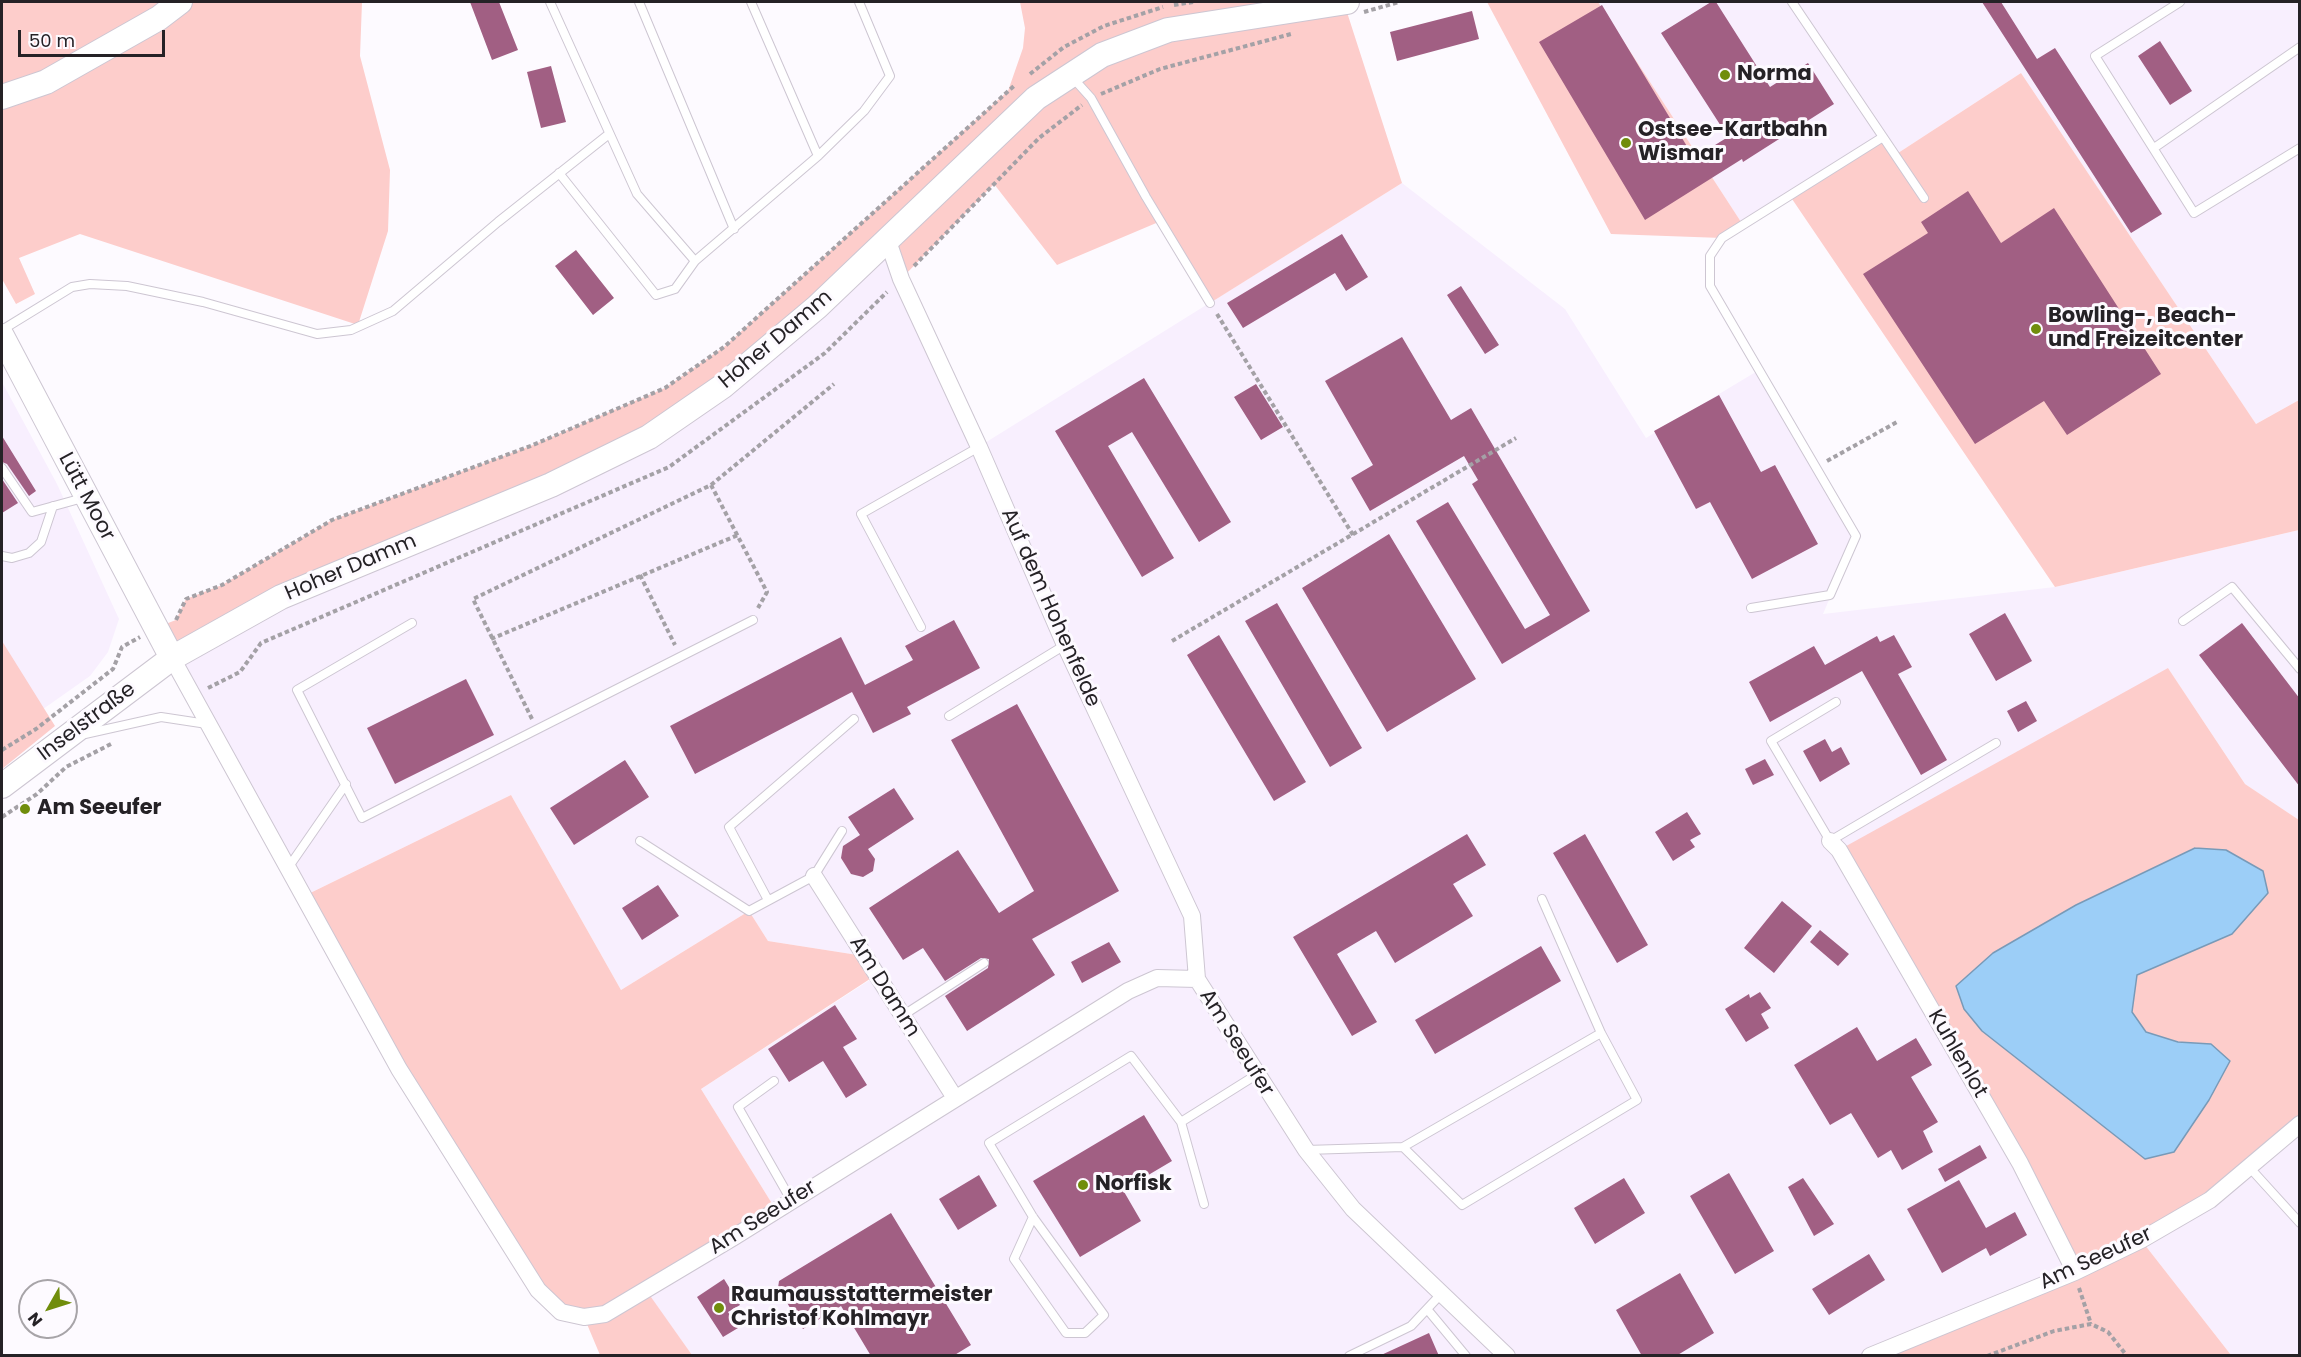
<!DOCTYPE html>
<html>
<head>
<meta charset="utf-8">
<style>
	body { margin:0 }
	#map { position:relative; width:2301px; height:1357px; overflow:hidden; background:#fdfaff; font-family:Poppins,sans-serif }
	canvas { display:block }
	.frame { position:absolute; inset:0; border:3px solid #252226; pointer-events:none }
	.north { position:absolute; left:18px; top:1279px; width:60px; height:60px; box-sizing:border-box; background:#fdfaff; border:2px solid #a7a4a8; border-radius:50%; rotate:231deg; font-size:16px; font-weight:700; line-height:24px; text-align:center; color:#252226 }
	.north::after { content:''; display:block; margin:auto; width:21px; height:27px; background:#708d0c; clip-path:polygon(50% 0,100% 100%,50% 72%,0 100%) }
	.scale { position:absolute; left:18px; top:30px; width:147px; height:27px; box-sizing:border-box; border:3px solid #252226; border-top:0; padding-left:8px; font-size:18px; line-height:21px; white-space:nowrap; color:#252226; -webkit-text-stroke:4px #fdfaff; paint-order:stroke }
</style>
</head>
<body>
<div id="map">
<canvas width="2301" height="1357"></canvas>
<div class="frame"></div>
<div class="north">N</div>
<div class="scale">50 m</div>
</div>
<script>
const g = document.querySelector('canvas').getContext('2d');
g.lineJoin = 'round';
function paint(path, color) { g.fillStyle = color; g.fill(path, 'evenodd'); }
const shape = rows => new Path2D(rows.map(r => 'M' + r).join(''));
function trace(path, color, width, dash) { g.strokeStyle = color; g.lineWidth = width; g.lineCap = dash ? 'butt' : 'round'; g.setLineDash(dash || []); g.stroke(path); }
function label(font, color, halo, rows, align = 'center') {
  g.font = font + ' Poppins,sans-serif'; g.lineWidth = 6; g.setLineDash([]); g.textBaseline = 'middle'; g.strokeStyle = halo; g.fillStyle = color; for (const [text, x, y, turn = 0] of rows) {
    g.save(); g.translate(x, y); g.rotate((+turn || 0) * Math.PI / 180); g.textAlign = isNaN(turn) ? turn : align; if (halo) g.strokeText(text, 0, 0); g.fillText(text, 0, 0); g.restore();
  }
}
paint(shape([
	[1598,2,2299,2,2299,400,2256,424,2021,73,1895,155,1883,137,1743,225],
	[1402,183,1565,309,1646,438,1759,370,1856,536,1823,614,2055,587,2299,530,2299,820,2245,784,2168,668,2075,1271,1870,1355,777,1356,775,1353,770,1356,692,1355,645,1290,776,1210,701,1089,876,976,864,956,768,941,749,911,621,990,511,795,302,897,172,658,551,485,888,241,980,446],
	[2,382,57,484,119,619,108,652,90,676,2,738],
	[2299,1124,2299,1355,2231,1355,2141,1240]
]), '#f8effe');
paint(shape([
	[2,2,362,2,360,56,390,170,388,231,358,325,80,234,19,258,35,294,16,304,2,279],
	[1020,2,1347,2,1344,3,1402,183,1210,303,1161,221,1057,265,994,184,901,279,888,241,649,437,172,658,155,628,176,620,186,599,222,585,332,520,533,445,665,388,724,347,1008,91,1023,48,1025,28],
	[1487,2,1598,2,1743,225,1722,238,1611,234],
	[2021,73,2256,424,2299,400,2299,530,2055,587,1790,196,1883,137,1895,155],
	[2,641,55,726,2,769],
	[2168,668,2245,784,2299,820,2299,1124,2141,1240,2231,1355,1870,1355,2075,1272,1839,850],
	[511,795,621,990,749,911,768,941,864,956,876,975,701,1089,776,1210,646,1290,692,1355,600,1355,584,1317,538,1290,302,897]
]), '#fdcdcb');
const water = shape([
	[2195,848,2226,850,2263,871,2268,893,2232,934,2137,975,2132,1012,2146,1032,2178,1042,2211,1044,2230,1061,2209,1100,2174,1152,2145,1159,1982,1031,1964,1009,1956,986,1993,953,2076,905,2195,848]
]);
paint(water, '#9ccef7');
trace(water, '#789ab8', 1.5);
paint(shape([
	[470,2,499,2,518,50,492,60],
	[1711,2,1716,2,1770,87,1808,63,1834,104,1743,162,1742,159,1645,220,1539,42,1602,5,1694,158,1728,137,1661,33],
	[1982,2,2001,2,2037,59,2055,48,2162,214,2131,233],
	[1472,11,1479,39,1397,61,1390,32],
	[2160,41,2192,91,2170,105,2138,56],
	[551,66,566,122,541,128,527,72],
	[1968,191,2001,243,2054,208,2161,374,2067,435,2044,401,1975,444,1863,274,1928,233,1921,222],
	[1342,234,1368,277,1346,291,1335,273,1243,328,1227,303],
	[576,250,614,298,593,315,555,266],
	[1461,286,1499,345,1485,354,1447,295],
	[1402,337,1451,420,1471,408,1590,611,1502,664,1416,521,1448,502,1525,629,1550,615,1472,484,1478,480,1464,456,1370,511,1351,478,1373,465,1325,381],
	[1144,378,1231,522,1199,542,1132,432,1108,446,1174,558,1142,577,1055,431],
	[1256,384,1283,427,1261,440,1234,397],
	[1719,395,1761,472,1775,465,1818,544,1752,579,1710,502,1696,509,1654,431],
	[2,436,36,491,29,496,7,464,2,462],
	[2,479,18,503,2,513],
	[1389,534,1476,679,1387,732,1302,588],
	[1277,603,1362,748,1330,767,1245,621],
	[2005,613,2032,661,1996,681,1969,634],
	[954,620,980,668,907,707,911,714,873,733,852,692,695,774,670,726,841,637,865,685,913,660,905,646],
	[2242,623,2300,699,2300,787,2199,655],
	[1219,635,1306,782,1274,801,1187,655],
	[1894,635,1912,667,1898,674,1947,760,1921,775,1862,671,1770,722,1749,682,1814,646,1825,665,1877,636,1880,642],
	[466,679,494,735,395,784,367,728],
	[2026,701,2037,721,2018,732,2007,711],
	[1017,704,1119,891,1032,939,1055,975,967,1031,945,996,988,968,989,959,981,958,945,981,923,948,903,960,869,908,958,850,999,913,1034,891,951,740],
	[1825,739,1832,752,1841,747,1850,764,1820,782,1803,751],
	[1765,759,1774,775,1753,785,1745,769],
	[625,760,649,797,574,845,550,808],
	[894,788,914,819,868,849,875,859,873,871,863,877,851,874,841,858,843,846,860,835,848,817],
	[1687,812,1701,834,1690,840,1695,847,1673,861,1655,832],
	[1467,834,1486,865,1453,884,1473,916,1395,963,1376,931,1337,954,1377,1022,1352,1036,1293,937],
	[1585,834,1648,945,1617,963,1553,853],
	[658,885,679,916,642,940,622,908],
	[1782,901,1812,926,1774,973,1744,948],
	[1820,930,1849,954,1838,966,1810,942],
	[1109,942,1121,962,1082,983,1071,962],
	[1541,946,1561,981,1435,1054,1415,1020],
	[1760,992,1771,1008,1761,1014,1769,1028,1746,1042,1725,1009,1749,994,1750,998],
	[835,1005,857,1039,843,1047,867,1085,846,1098,823,1061,789,1082,768,1049],
	[1857,1027,1877,1061,1916,1038,1932,1065,1911,1077,1938,1122,1923,1131,1933,1152,1902,1170,1891,1150,1878,1158,1851,1113,1830,1125,1794,1065],
	[1144,1115,1172,1161,1123,1190,1141,1221,1080,1257,1033,1181],
	[1980,1145,1987,1158,1945,1182,1938,1169],
	[1729,1173,1774,1251,1735,1274,1690,1196],
	[979,1175,997,1206,958,1230,939,1199],
	[1624,1178,1645,1213,1595,1244,1574,1208],
	[1803,1178,1834,1224,1814,1236,1788,1187],
	[1959,1180,1986,1228,2015,1212,2027,1235,1990,1256,1986,1248,1942,1273,1907,1209],
	[891,1213,971,1345,953,1356,871,1356,841,1306,803,1329,778,1288,779,1281],
	[1869,1254,1885,1280,1829,1315,1812,1289],
	[1680,1273,1714,1333,1676,1356,1642,1356,1616,1310],
	[724,1279,740,1305,728,1312,738,1328,723,1337,697,1297],
	[1429,1333,1439,1356,1379,1356]
]), '#a15f83');
const service = shape([
	[550,2,637,194,695,261,818,156,864,111,890,76,859,2],
	[639,2,734,229],
	[751,2,818,156],
	[2180,2,2095,56,2194,213,2300,148],
	[1073,78,1091,98,1146,197,1210,303],
	[1883,137,1924,198],
	[2154,148,2300,47],
	[559,173,656,295,675,289,695,261],
	[2,330,72,287,90,284,127,286,203,302,317,334,351,330,393,311,498,222,609,134],
	[2,468,32,512,83,498],
	[2,556,12,558,29,553,41,542,53,506],
	[1751,608,1830,595,1856,536,1710,286,1710,256,1722,238,1883,137,1792,2],
	[2183,621,2232,587,2300,669],
	[412,623,297,690,362,818,753,620],
	[921,627,861,514,979,447],
	[1836,702,1771,741,1830,841,1996,743],
	[949,716,1065,645],
	[85,734,161,717,207,724],
	[640,841,749,911,814,876,842,831],
	[288,868,346,784],
	[768,900,729,827,854,719],
	[902,1016,984,963],
	[774,1081,738,1107,791,1200],
	[1181,1122,1204,1204],
	[1403,1147,1462,1205,1637,1100,1601,1033],
	[1306,1150,1403,1147,1601,1033,1542,899],
	[2250,1168,2300,1223],
	[1033,1217,989,1143,1131,1056,1181,1122,1256,1075],
	[1033,1217,1104,1315,1085,1333,1066,1333,1014,1259,1033,1217],
	[1427,1309,1466,1356],
	[1349,1356,1411,1326,1442,1293]
]);
const minor = shape([
	[888,241,901,279,979,447,1065,645,1192,916,1197,979,1306,1150,1353,1209,1507,1356],
	[172,658,399,1069,538,1290,561,1312,584,1317,605,1314,734,1237,1128,991,1157,978,1197,979],
	[1830,841,1839,850,2020,1163,2075,1272],
	[814,876,955,1098],
	[1870,1356,2075,1272,2141,1240,2210,1200,2300,1124]
]);
const secondary = shape([
	[2,97,46,82,159,18,180,2],
	[2,336,172,658],
	[2,786,172,658,281,597,551,485,649,437,723,386,817,307,1036,98,1102,55,1168,30,1347,2]
]);
trace(service, '#cdc6d2', 10);
trace(minor, '#cdc6d2', 18);
trace(secondary, '#cdc6d2', 26);
trace(shape([
	[1174,5,1193,2],
	[1364,12,1399,2],
	[1030,74,1064,47,1104,26,1163,7],
	[1101,94,1160,69,1291,34],
	[914,266,1039,138,1082,105],
	[1217,314,1353,535],
	[1827,461,1897,422],
	[711,485,834,384],
	[640,575,675,645],
	[176,620,186,599,222,585,332,520,533,445,665,388,724,347,1014,86],
	[491,639,738,535],
	[1172,641,1516,438],
	[208,688,240,672,261,643,669,467,825,353,887,292],
	[532,719,473,599,711,485,767,592,758,608],
	[2,750,36,729,113,669,122,647,140,637],
	[2,817,37,794,66,767,113,743],
	[2079,1288,2091,1324],
	[1987,1356,2054,1331,2091,1324,2108,1332,2127,1356]
]), '#a4a1a6', 4, [4.5, 3]);
trace(service, '#fff', 8);
trace(minor, '#fff', 16);
trace(secondary, '#fff', 24);
for (const [x, y, r, color] of [
	[1725,75,6,"#708d0c"],
	[1626,143,6,"#708d0c"],
	[2036,329,6,"#708d0c"],
	[25,809,6,"#708d0c"],
	[1083,1185,6,"#708d0c"],
	[719,1308,6,"#708d0c"]
]) { const dot = new Path2D(); dot.arc(x, y, r, 0, 2 * Math.PI); g.fillStyle = color; g.fill(dot); trace(dot, '#fdfaff', 2); }
label('bold 21px', '#252226', '#fdfaff', [
	["Norma",1737,75],
	["Ostsee-Kartbahn",1638,131],
	["Wismar",1638,155],
	["Bowling-, Beach-",2048,317],
	["und Freizeitcenter",2048,341],
	["Am Seeufer",37,809],
	["Norfisk",1095,1185],
	["Raumausstattermeister",731,1296],
	["Christof Kohlmayr",731,1320]
], 'left');
label('21px', '#252226', '#fdfaff', [
	["Hoher Damm",776,340,-40],
	["Lütt Moor",86,497,62],
	["Hoher Damm",351,568,-23],
	["Auf dem Hohenfelde",1050,608,66],
	["Inselstraße",87,722,-37],
	["Am Damm",884,987,58],
	["Am Seeufer",1236,1043,58],
	["Kuhlenlot",1957,1054,60],
	["Am Seeufer",763,1218,-32],
	["Am Seeufer",2096,1259,-25]
]);
</script>
</body>
</html>
